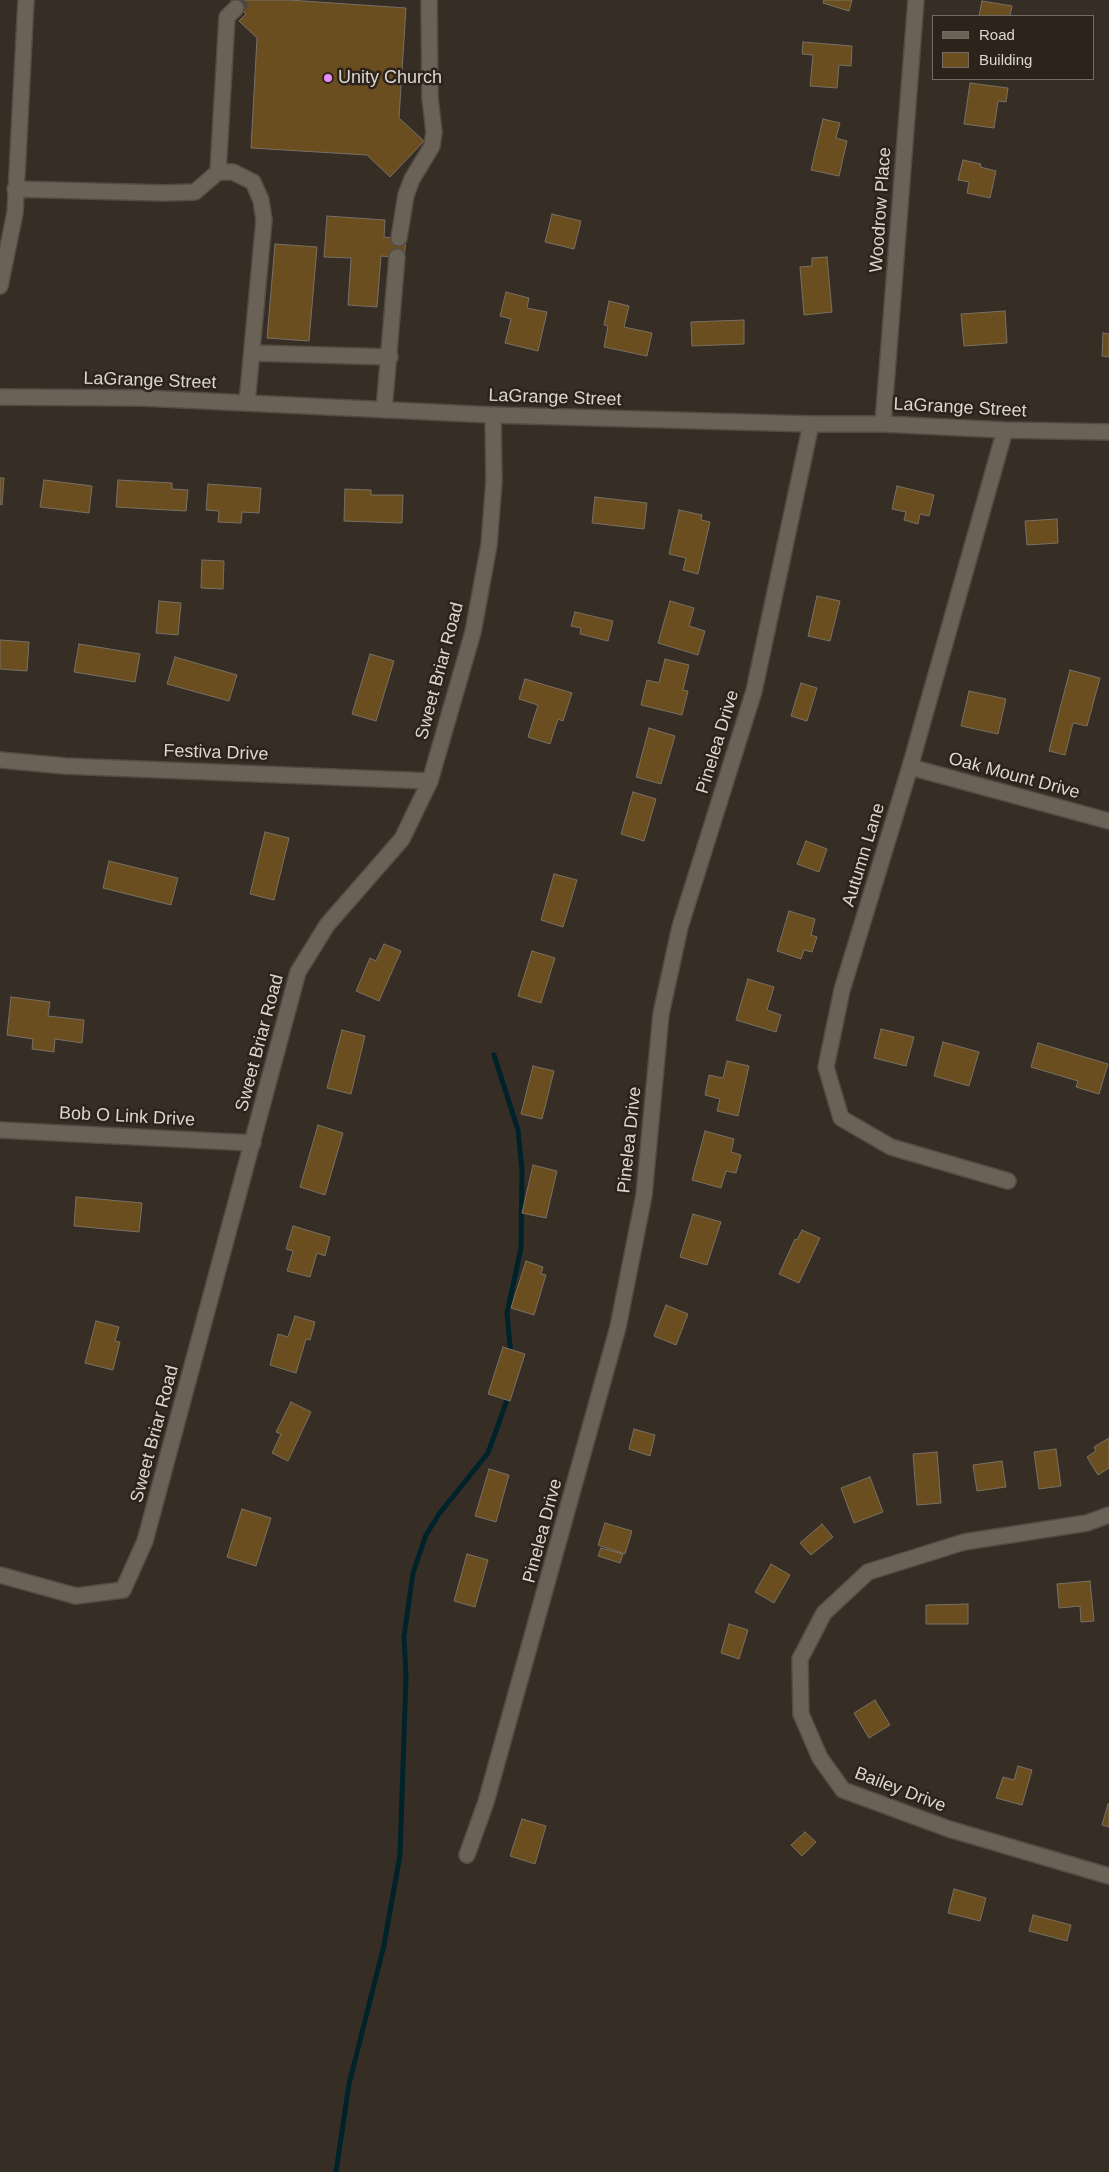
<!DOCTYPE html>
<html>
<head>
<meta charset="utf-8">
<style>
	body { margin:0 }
	#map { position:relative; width:1109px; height:2172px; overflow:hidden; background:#362e25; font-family:Arial,sans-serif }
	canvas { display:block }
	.legend { position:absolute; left:932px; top:15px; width:162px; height:65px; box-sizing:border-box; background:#2c241b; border:1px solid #726b64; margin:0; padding:6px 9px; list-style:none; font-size:15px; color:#dcd6d1 }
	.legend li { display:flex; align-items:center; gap:10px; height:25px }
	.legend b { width:25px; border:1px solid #726b64 }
</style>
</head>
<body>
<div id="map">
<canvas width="1109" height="2172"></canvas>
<ul class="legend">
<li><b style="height:6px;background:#6b6257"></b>Road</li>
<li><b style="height:14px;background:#6b4e1f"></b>Building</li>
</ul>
</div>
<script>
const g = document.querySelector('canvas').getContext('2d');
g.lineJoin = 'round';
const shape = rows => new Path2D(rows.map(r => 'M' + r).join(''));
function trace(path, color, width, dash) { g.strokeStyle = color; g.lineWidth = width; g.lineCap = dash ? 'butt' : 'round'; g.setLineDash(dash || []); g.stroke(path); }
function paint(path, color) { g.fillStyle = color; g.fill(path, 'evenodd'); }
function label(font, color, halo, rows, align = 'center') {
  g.font = font + ' Arial,sans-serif'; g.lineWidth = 5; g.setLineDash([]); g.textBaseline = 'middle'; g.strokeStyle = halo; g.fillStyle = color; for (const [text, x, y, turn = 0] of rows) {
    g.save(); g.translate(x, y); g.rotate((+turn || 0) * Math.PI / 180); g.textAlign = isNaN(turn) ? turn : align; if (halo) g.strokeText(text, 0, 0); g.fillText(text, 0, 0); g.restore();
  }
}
trace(shape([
	[494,1055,518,1130,522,1170,521,1248,507,1313,511,1356],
	[336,2172,349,2084,384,1945,400,1855,406,1677,404,1636,413,1573,426,1535,439,1514,488,1453,506,1403,507,1394]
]), '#00222a', 5);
const building = shape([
	[231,0,289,0,406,8,399,118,424,141,390,177,367,155,251,148,257,38,239,21,246,14,231,0],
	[824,0,852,0,849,11,823,3,824,0],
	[982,1,1012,6,1010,16,979,16,982,1],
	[803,42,852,46,851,66,839,65,837,88,810,86,813,55,802,54,803,42],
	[970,83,1008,88,1006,102,998,101,994,128,964,124,970,83],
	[823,119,840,123,836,138,847,141,839,176,811,170,823,119],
	[963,160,981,164,980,167,996,171,990,198,967,193,969,182,958,180,963,160],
	[552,214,581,221,574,249,545,242,552,214],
	[327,216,385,220,384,237,406,239,404,258,381,256,377,307,348,305,351,258,324,257,327,216],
	[275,244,317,247,309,341,267,338,275,244],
	[827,257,832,312,804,315,800,267,812,266,812,258,827,257],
	[506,292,529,298,527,308,547,312,538,351,505,343,511,319,500,316,506,292],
	[609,301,629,306,624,327,652,333,647,356,604,347,608,326,604,325,609,301],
	[1005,311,1007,343,964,346,961,314,1005,311],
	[744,320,744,344,692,346,691,322,744,320],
	[1103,333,1109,334,1109,357,1102,356,1103,333],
	[0,478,4,478,2,505,0,504,0,478],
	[44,480,92,486,89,513,40,507,44,480],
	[118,480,172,483,172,489,188,490,186,511,116,507,118,480],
	[208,484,261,488,259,513,242,512,241,523,218,522,219,511,206,510,208,484],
	[897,486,934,495,929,516,920,514,918,524,904,520,906,512,892,509,897,486],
	[345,489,371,490,371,495,403,495,402,523,344,521,345,489],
	[595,497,647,503,644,529,592,523,595,497],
	[679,510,702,515,701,520,710,522,698,574,683,570,686,558,669,554,679,510],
	[1057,519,1058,543,1027,545,1025,521,1057,519],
	[202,560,224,561,223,589,201,588,202,560],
	[817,596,840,601,830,641,808,636,817,596],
	[159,601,181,603,178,635,156,633,159,601],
	[670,601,694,608,689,626,705,631,698,655,658,643,670,601],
	[575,612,613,621,608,641,580,634,581,628,571,626,575,612],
	[0,640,29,642,27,671,0,669,0,640],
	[79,644,140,654,135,682,74,672,79,644],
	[370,654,394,661,376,721,352,714,370,654],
	[175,657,237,675,229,701,167,684,175,657],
	[665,659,689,665,683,690,688,691,682,715,641,705,647,680,659,683,665,659],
	[1070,670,1100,678,1087,726,1073,723,1065,755,1049,751,1070,670],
	[525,679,572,693,563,721,558,719,550,744,528,737,538,705,519,699,525,679],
	[801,683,817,688,807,721,791,716,801,683],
	[969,691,1006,699,998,734,961,726,969,691],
	[649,728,675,736,661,784,636,777,649,728],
	[633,792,656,799,644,841,621,834,633,792],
	[265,832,289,838,274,900,250,894,265,832],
	[806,841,827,849,819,872,797,864,806,841],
	[109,861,178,878,171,905,103,888,109,861],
	[554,874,577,880,563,927,541,920,554,874],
	[789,911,815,919,811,935,817,937,812,952,804,950,801,959,777,951,789,911],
	[384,944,401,951,379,1001,356,991,370,958,376,961,384,944],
	[532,951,555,958,541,1003,518,996,532,951],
	[748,979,774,987,767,1010,781,1015,776,1032,736,1020,748,979],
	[11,997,50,1002,48,1016,84,1020,82,1043,55,1039,54,1052,32,1049,33,1039,7,1035,11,997],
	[881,1029,914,1037,906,1066,874,1058,881,1029],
	[342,1030,365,1036,351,1094,327,1088,342,1030],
	[943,1042,979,1052,969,1086,934,1076,943,1042],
	[1038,1043,1108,1064,1099,1094,1076,1087,1078,1081,1031,1067,1038,1043],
	[727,1061,749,1066,738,1116,717,1111,720,1099,705,1095,709,1075,723,1078,727,1061],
	[533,1066,554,1071,542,1119,521,1114,533,1066],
	[318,1125,343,1133,325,1195,300,1187,318,1125],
	[705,1131,734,1139,731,1152,741,1155,736,1173,726,1171,721,1188,692,1180,705,1131],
	[533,1165,557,1171,546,1218,522,1213,533,1165],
	[76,1197,142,1203,139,1232,74,1226,76,1197],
	[693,1214,721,1222,707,1265,680,1257,693,1214],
	[293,1226,330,1237,325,1256,317,1253,310,1277,287,1271,293,1251,286,1249,293,1226],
	[802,1230,820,1238,799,1283,779,1274,795,1239,797,1240,802,1230],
	[526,1261,543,1267,541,1274,546,1275,534,1315,511,1308,526,1261],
	[666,1305,688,1314,676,1345,654,1336,666,1305],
	[295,1316,315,1322,310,1340,306,1339,296,1373,270,1365,278,1334,288,1337,295,1316],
	[96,1321,119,1327,115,1341,120,1342,113,1370,85,1363,96,1321],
	[503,1347,525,1354,510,1401,488,1394,503,1347],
	[291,1402,311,1412,288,1461,272,1453,281,1434,276,1432,291,1402],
	[634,1429,655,1435,650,1456,629,1449,634,1429],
	[1109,1438,1109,1468,1098,1475,1087,1457,1096,1451,1094,1447,1109,1438],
	[1056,1449,1061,1486,1039,1489,1034,1452,1056,1449],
	[937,1452,941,1503,917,1505,913,1454,937,1452],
	[1002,1461,1006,1487,977,1491,973,1465,1002,1461],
	[489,1469,509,1475,496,1522,475,1516,489,1469],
	[870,1477,883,1512,854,1523,841,1488,870,1477],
	[242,1509,271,1518,256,1566,227,1557,242,1509],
	[605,1523,632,1531,625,1554,598,1545,605,1523],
	[822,1524,833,1537,811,1555,800,1543,822,1524],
	[601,1548,623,1554,620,1563,598,1556,601,1548],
	[467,1554,488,1560,475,1607,454,1601,467,1554],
	[771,1564,790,1575,774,1603,755,1592,771,1564],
	[1090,1581,1094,1621,1081,1622,1080,1606,1059,1608,1057,1584,1090,1581],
	[968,1604,968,1624,926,1624,926,1605,968,1604],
	[729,1624,748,1630,739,1659,721,1653,729,1624],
	[875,1700,890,1725,869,1738,854,1713,875,1700],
	[1018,1766,1032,1770,1022,1805,996,1798,1003,1777,1014,1780,1018,1766],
	[1108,1804,1109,1804,1109,1827,1102,1825,1108,1804],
	[522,1819,546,1826,535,1864,510,1856,522,1819],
	[805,1832,816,1842,802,1856,791,1845,805,1832],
	[954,1889,986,1898,980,1921,948,1913,954,1889],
	[1033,1915,1071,1925,1067,1941,1029,1931,1033,1915]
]);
paint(building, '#6b4e1f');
trace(building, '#787065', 1);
trace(shape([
	[236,8,244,0]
]), '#4f473f', 15, [15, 8]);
const minor = shape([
	[218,172,227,17,236,8],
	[15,189,164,193,195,192,218,172,233,172,253,182,261,200,264,220,247,403],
	[399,238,406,195,412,179,432,146,434,132,430,98,429,0],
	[0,286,15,213,26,0],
	[252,353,390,357],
	[0,397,143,398,493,415,811,424,883,424,1005,430,1109,432],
	[384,410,397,257],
	[883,424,916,0],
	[1005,430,910,767,842,990,826,1067,841,1118,891,1147,1008,1181],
	[0,760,65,766,430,781],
	[910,767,1109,821],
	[0,1130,253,1143],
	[1109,1515,1087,1523,964,1542,868,1572,824,1613,800,1659,801,1714,820,1758,843,1790,949,1829,1109,1876],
	[0,1575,76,1596,123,1590,145,1541,298,972,327,925,402,839,430,781,473,632,489,545,494,481,493,415],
	[467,1855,486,1802,618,1327,644,1195,661,1014,680,927,754,691,811,424]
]);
trace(minor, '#534c44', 18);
trace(minor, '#6b6257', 15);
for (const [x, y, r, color] of [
	[328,78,5,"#ea8dfc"]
]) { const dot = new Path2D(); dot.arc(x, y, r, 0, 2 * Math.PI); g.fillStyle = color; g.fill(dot); trace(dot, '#2c241b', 2); }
label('18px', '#dcd6d1', '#2c241b', [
	["Unity Church",338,78]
], 'left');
label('18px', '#dcd6d1', '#2c241b', [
	["Woodrow Place",881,210,-86],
	["LaGrange Street",150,381,2],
	["LaGrange Street",555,398,2],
	["LaGrange Street",960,408,3],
	["Sweet Briar Road",440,671,-75],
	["Pinelea Drive",718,742,-73],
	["Festiva Drive",216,753,2],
	["Oak Mount Drive",1014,776,15],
	["Autumn Lane",864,855,-73],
	["Sweet Briar Road",260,1043,-75],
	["Bob O Link Drive",127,1117,3],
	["Pinelea Drive",630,1140,-84],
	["Sweet Briar Road",155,1434,-75],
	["Pinelea Drive",543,1531,-75],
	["Bailey Drive",900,1790,21]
]);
</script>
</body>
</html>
